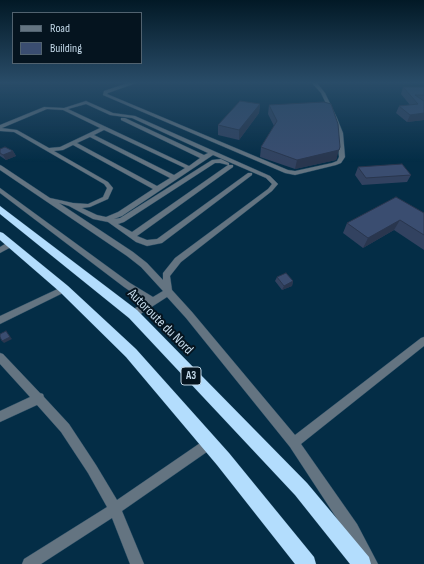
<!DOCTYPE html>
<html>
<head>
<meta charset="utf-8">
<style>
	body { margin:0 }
	#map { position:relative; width:424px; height:564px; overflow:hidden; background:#042d46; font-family:"Sofia Sans Condensed",sans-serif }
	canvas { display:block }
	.legend { position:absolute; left:12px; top:12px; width:130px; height:52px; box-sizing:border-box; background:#05141f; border:1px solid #51626f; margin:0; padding:5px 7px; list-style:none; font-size:12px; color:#c2d7e7 }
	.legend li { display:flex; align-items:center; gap:8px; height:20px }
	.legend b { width:20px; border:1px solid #51626f }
</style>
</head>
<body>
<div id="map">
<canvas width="424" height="564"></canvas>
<ul class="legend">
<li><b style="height:5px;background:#647481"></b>Road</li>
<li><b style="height:11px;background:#3a4d70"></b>Building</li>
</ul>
</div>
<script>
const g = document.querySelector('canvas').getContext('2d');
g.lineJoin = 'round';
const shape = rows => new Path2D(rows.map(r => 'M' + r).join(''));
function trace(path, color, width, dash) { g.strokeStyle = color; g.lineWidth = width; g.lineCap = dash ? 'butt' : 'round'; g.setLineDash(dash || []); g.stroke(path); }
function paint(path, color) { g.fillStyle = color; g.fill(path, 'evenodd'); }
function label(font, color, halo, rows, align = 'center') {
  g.font = font + ' "Sofia Sans Condensed",sans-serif'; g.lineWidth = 4; g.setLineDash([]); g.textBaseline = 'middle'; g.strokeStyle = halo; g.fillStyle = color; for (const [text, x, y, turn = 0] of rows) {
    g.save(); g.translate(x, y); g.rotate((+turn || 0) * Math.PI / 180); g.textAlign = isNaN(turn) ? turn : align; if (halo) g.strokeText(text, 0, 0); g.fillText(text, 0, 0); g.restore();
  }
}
const minor = shape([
	[128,83,136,83,108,93,107,94,288,170,295,171,332,163,337,161,339,157,337,133,333,118,321,93,312,83,317,83,325,93,337,118,343,133,345,157,341,163,336,165,295,175,285,173,103,95,104,91,128,83],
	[86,101,113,113,135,116,270,176,278,184,272,191,181,262,170,276,172,290,192,312,295,435,421,338,424,337,424,346,301,444,357,524,378,564,364,564,347,534,290,447,186,318,167,297,136,317,133,318,130,317,129,314,130,311,146,302,124,287,0,193,0,188,130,283,153,297,163,291,141,267,127,256,0,170,0,165,2,166,50,198,73,203,88,204,103,197,107,188,104,184,14,132,0,131,0,125,44,107,64,108,86,101],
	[86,104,110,115,132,118,208,153,204,155,125,118,121,118,121,120,200,158,189,166,68,109,86,104],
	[47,109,63,110,100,128,60,147,49,148,17,130,2,128,47,109],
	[104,130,185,168,174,175,94,135,104,130],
	[90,137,170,178,157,186,77,143,90,137],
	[73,145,153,189,118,212,106,217,97,215,82,208,90,207,108,199,113,188,108,182,54,151,63,150,73,145],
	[213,155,266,178,272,184,268,189,175,258,163,273,163,280,147,263,133,252,59,203,69,206,93,219,108,222,136,242,147,246,162,243,252,175,252,173,248,173,157,239,147,240,137,236,233,167,233,165,229,165,229,163,221,159,212,160,120,218,114,219,122,216,213,155],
	[215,163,220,163,228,165,132,232,118,224,124,222,215,163],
	[10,241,13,242,14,244,13,246,0,253,0,247,10,241],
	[64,286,67,287,68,289,67,291,0,324,0,316,64,286],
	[0,353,3,354,40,393,43,394,44,397,69,424,96,465,117,500,206,439,210,437,214,439,216,443,214,447,122,511,144,564,130,564,112,518,41,564,22,564,24,559,107,507,88,473,61,432,37,405,0,422,0,411,30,397,0,364,0,353]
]);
const highway = shape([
	[0,206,137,310,307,483,369,557,371,564,350,564,295,495,129,318,0,214,0,206],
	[0,232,3,233,68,286,136,349,229,453,314,557,316,564,295,564,217,465,126,357,60,292,0,240,0,232]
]);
trace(minor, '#224860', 1);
trace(highway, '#224860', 1);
paint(minor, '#647481');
paint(highway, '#b3ddfd');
paint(shape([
	[403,87,424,87,424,120,407,122,396,113,399,106,410,105,401,94],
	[260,104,259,113,239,140,218,135,218,125],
	[269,105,337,157,336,160,295,169,260,157,261,147,274,126,268,114],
	[0,149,13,151,16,156,6,160,0,156],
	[358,167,411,175,407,182,362,185,355,175],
	[424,213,424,250,394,230,363,248,343,233,347,223],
	[277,277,293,281,292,286,282,290,275,281]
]), '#324260');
paint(shape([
	[260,104,259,113,239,140,239,130],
	[424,113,424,120,407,122,410,115],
	[340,147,336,160,295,169,297,160],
	[13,151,16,156,6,160,3,155],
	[400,220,394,230,363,248,368,238],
	[293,281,292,286,282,290,284,286],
	[6,331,12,339,4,343,2,341]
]), '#29364e');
const building = shape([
	[403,87,424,87,424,95,415,95,424,101,424,113,410,115,399,106,418,104,403,87],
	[240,101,260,104,239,130,218,125,240,101],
	[324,102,331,104,338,124,340,147,339,150,297,160,261,147,277,121,269,105,324,102],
	[5,147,13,151,3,155,0,153,0,149,5,147],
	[402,164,411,175,366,178,358,167,402,164],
	[396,197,424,213,424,235,400,220,368,238,347,223,396,197],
	[286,273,293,281,284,286,277,277,286,273],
	[6,331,10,337,2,341,0,337,0,334,6,331]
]);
paint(building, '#3a4d70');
trace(building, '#29364e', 1);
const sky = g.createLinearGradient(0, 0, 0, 162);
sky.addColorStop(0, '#021926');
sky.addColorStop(0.51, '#294c68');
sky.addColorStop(1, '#294c6800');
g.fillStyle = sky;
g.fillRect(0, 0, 424, 162);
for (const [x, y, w] of [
	[191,376,20]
]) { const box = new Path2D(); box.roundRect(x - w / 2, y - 9, w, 18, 3); g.fillStyle = '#05141f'; g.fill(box); trace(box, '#c2d7e7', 1); }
label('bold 11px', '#c2d7e7', null, [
	["A3",191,376]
]);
label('14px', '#c2d7e7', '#05141f', [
	["Autoroute du Nord",160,322,45]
]);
</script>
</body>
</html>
